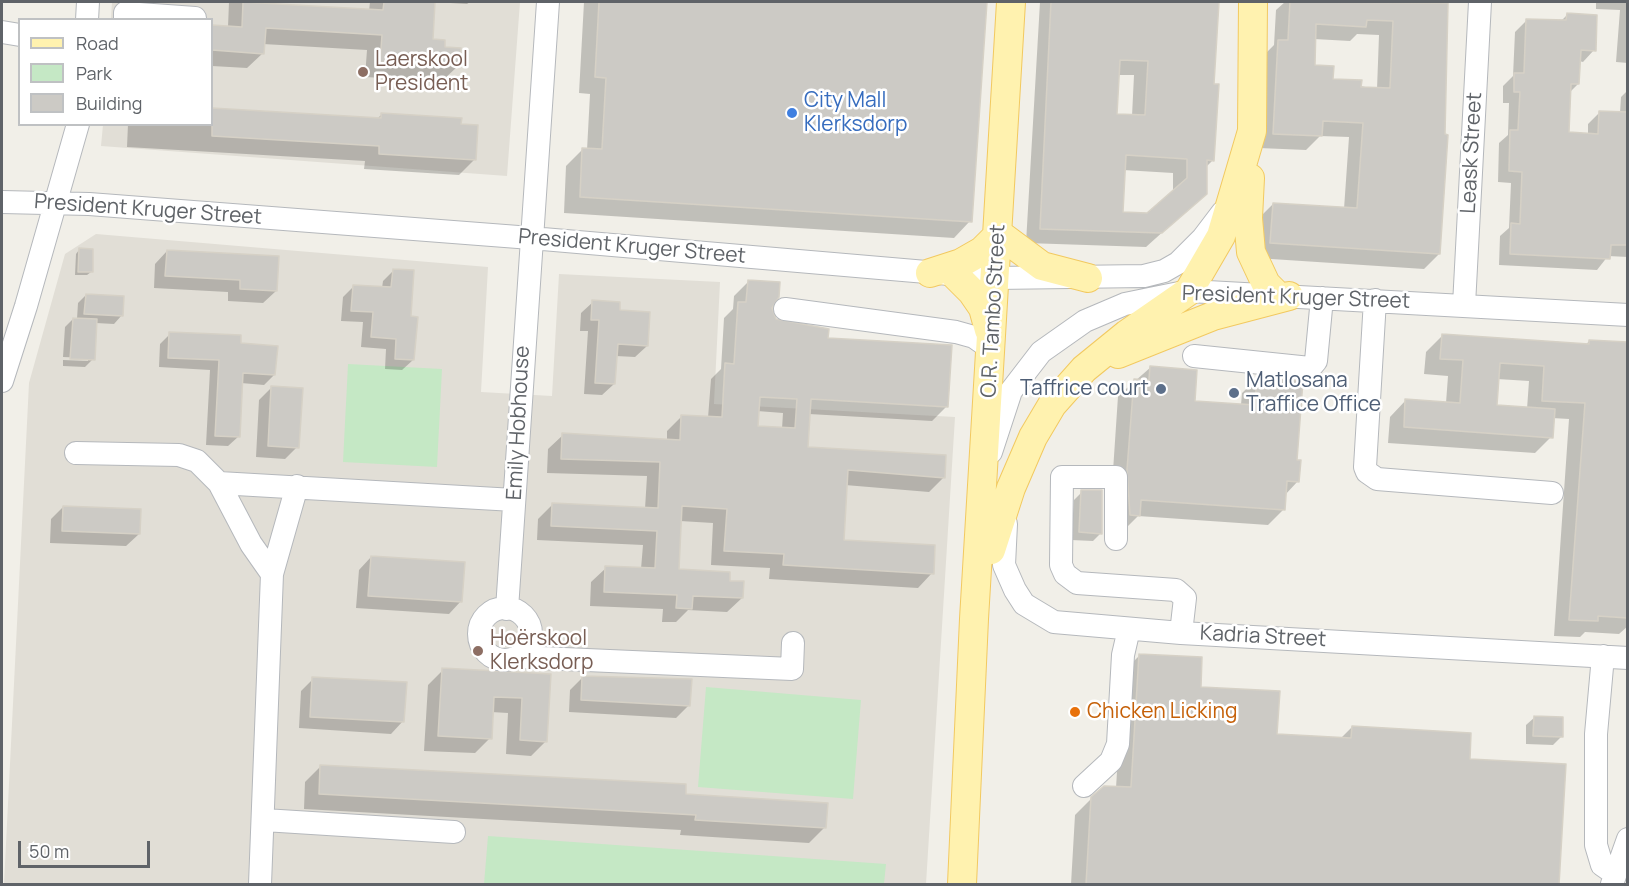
<!DOCTYPE html>
<html>
<head>
<meta charset="utf-8">
<style>
	body { margin:0 }
	#map { position:relative; width:1629px; height:886px; overflow:hidden; background:#f1efe8; font-family:Manrope,sans-serif }
	canvas { display:block }
	.frame { position:absolute; inset:0; border:3px solid #5f6368; pointer-events:none }
	.legend { position:absolute; left:18px; top:18px; width:195px; height:108px; box-sizing:border-box; background:#fff; border:2px solid #bfc1c3; margin:0; padding:8px 10px; list-style:none; font-size:18px; color:#5f6368 }
	.legend li { display:flex; align-items:center; gap:12px; height:30px }
	.legend b { width:30px; border:2px solid #bfc1c3 }
	.scale { position:absolute; left:18px; top:841px; width:132px; height:27px; box-sizing:border-box; border:3px solid #5f6368; border-top:0; padding-left:8px; font-size:18px; line-height:21px; white-space:nowrap; color:#5f6368; -webkit-text-stroke:4px #fff; paint-order:stroke }
</style>
</head>
<body>
<div id="map">
<canvas width="1629" height="886"></canvas>
<div class="frame"></div>
<ul class="legend">
<li><b style="height:8px;background:#fff2af"></b>Road</li>
<li><b style="height:16px;background:#c5e8c5"></b>Park</li>
<li><b style="height:16px;background:#cccac5"></b>Building</li>
</ul>
<div class="scale">50 m</div>
</div>
<script>
const g = document.querySelector('canvas').getContext('2d');
g.lineJoin = 'round';
function paint(path, color) { g.fillStyle = color; g.fill(path, 'evenodd'); }
const shape = rows => new Path2D(rows.map(r => 'M' + r).join(''));
function trace(path, color, width, dash) { g.strokeStyle = color; g.lineWidth = width; g.lineCap = dash ? 'butt' : 'round'; g.setLineDash(dash || []); g.stroke(path); }
function label(font, color, halo, rows, align = 'center') {
  g.font = font + ' Manrope,sans-serif'; g.lineWidth = 5; g.setLineDash([]); g.textBaseline = 'middle'; g.strokeStyle = halo; g.fillStyle = color; for (const [text, x, y, turn = 0] of rows) {
    g.save(); g.translate(x, y); g.rotate((+turn || 0) * Math.PI / 180); g.textAlign = isNaN(turn) ? turn : align; if (halo) g.strokeText(text, 0, 0); g.fillText(text, 0, 0); g.restore();
  }
}
paint(shape([
	[112,2,520,2,507,176,101,146,103,125,212,124,212,20,111,19],
	[96,234,488,267,481,392,552,396,559,274,720,282,714,404,955,417,926,884,4,884,29,383,65,254]
]), '#e1ded6');
paint(shape([
	[348,364,442,369,437,467,343,462],
	[706,687,861,700,853,799,698,787],
	[488,836,886,864,884,884,484,884]
]), '#c5e8c5');
paint(shape([
	[229,2,266,2,266,5,369,11,370,2,470,2,467,4,434,2,432,41,444,48,458,66,442,81,365,77,367,50,263,44,263,53,247,68,212,66,212,26,228,27],
	[584,2,985,2,970,221,954,238,564,213,566,166,582,150,587,150,590,94,579,93],
	[1040,2,1218,2,1212,85,1213,160,1206,167,1205,194,1146,247,1026,243],
	[1118,75,1134,75,1132,116,1115,115],
	[1123,170,1173,173,1173,192,1147,214,1122,213],
	[1285,2,1390,2,1447,5,1439,254,1424,269,1256,258,1258,219,1273,204,1344,209,1349,137,1320,136,1306,150,1259,148,1263,56,1274,45,1276,10],
	[1357,34,1379,35,1377,89,1332,81,1313,67,1314,39,1350,41],
	[1596,2,1628,2,1628,63,1616,62,1620,10,1596,9],
	[1567,15,1594,50,1583,62,1579,61,1578,84,1569,93,1567,133,1588,135,1588,124,1600,112,1620,113,1621,97,1628,90,1628,257,1608,256,1597,270,1499,265,1500,236,1509,228,1511,183,1498,182,1499,143,1508,135,1509,103,1503,103,1503,86,1513,76,1515,32,1527,20,1560,22],
	[212,109,377,119,382,114,459,126,475,159,459,175,364,169,365,161,127,147,128,124,212,124],
	[79,250,91,272,87,275,75,275,76,254],
	[167,251,276,291,263,303,228,301,228,292,154,288,155,264],
	[393,271,409,318,413,360,402,370,385,369,386,349,361,347,363,322,341,321,343,297,354,286,382,288,383,281],
	[748,282,770,308,775,321,827,339,947,406,932,421,809,414,807,449,944,477,929,492,845,485,843,541,932,573,918,588,769,579,770,568,711,565,713,523,680,521,677,571,729,582,742,598,727,612,688,610,676,622,662,622,663,609,590,606,591,582,606,568,641,569,643,545,537,540,538,519,552,505,645,509,647,476,547,473,548,449,563,435,667,441,667,431,682,416,708,418,711,379,721,369,724,318,733,309,734,296],
	[757,411,783,413,782,429,757,428],
	[86,295,122,315,114,324,96,323,93,359,85,367,63,366,63,360,88,361,88,358,63,357,65,327,73,319,77,319,78,303],
	[593,302,618,312,647,346,635,357,616,356,614,384,602,395,584,394,588,331,580,331,581,313],
	[170,334,274,375,264,385,241,383,239,436,228,446,206,445,210,370,159,367,160,344],
	[1442,336,1585,346,1589,341,1628,344,1628,626,1619,634,1585,632,1580,637,1554,636,1569,419,1552,418,1551,437,1535,453,1388,443,1390,417,1406,400,1446,403,1448,376,1424,374,1426,352],
	[1497,379,1529,381,1527,409,1495,407],
	[1151,367,1193,402,1241,405,1242,393,1258,378,1295,462,1298,481,1285,495,1284,509,1268,525,1138,516,1123,531,1112,486,1118,396],
	[272,387,297,447,285,459,256,457,259,400],
	[1082,492,1101,533,1093,541,1071,540,1074,500],
	[63,507,139,534,126,546,50,543,51,519],
	[371,557,461,601,449,614,356,608,359,570],
	[1139,656,1199,688,1276,735,1340,739,1352,727,1468,760,1558,884,1071,884,1075,815,1092,798,1116,788,1123,672],
	[443,670,549,676,546,741,531,756,506,754,508,713,491,712,490,738,475,753,424,751,428,685],
	[582,678,689,705,676,718,569,712,570,690],
	[313,679,403,721,391,734,299,728,301,691],
	[1535,717,1561,737,1553,745,1526,744,1526,725],
	[321,766,684,795,825,827,809,843,680,835,681,830,304,809,305,782]
]), '#0003');
const building = shape([
	[243,2,383,10,384,2,435,2,433,39,445,40,445,47,461,48,460,66,380,62,382,35,266,28,264,54,212,50,212,25,242,27,243,2],
	[599,2,987,2,972,222,580,197,582,148,602,149,606,78,595,77,599,2],
	[1051,2,1219,2,1214,84,1219,84,1214,161,1207,160,1207,194,1162,233,1040,229,1051,2],
	[1120,60,1148,61,1145,115,1117,114,1120,60],
	[1126,155,1187,159,1187,178,1147,213,1123,212,1126,155],
	[1290,2,1448,3,1445,134,1448,135,1440,254,1270,243,1273,203,1357,208,1363,123,1323,121,1322,136,1273,134,1278,40,1288,40,1290,2],
	[1367,20,1393,21,1390,88,1361,87,1362,80,1333,79,1334,66,1315,65,1316,24,1366,27,1367,20],
	[1567,13,1597,15,1596,51,1581,50,1579,84,1571,84,1569,132,1598,134,1599,111,1628,112,1628,245,1611,245,1610,259,1510,254,1511,223,1520,224,1522,172,1509,171,1510,130,1518,130,1520,92,1514,92,1514,73,1524,73,1526,19,1566,20,1567,13],
	[212,108,381,118,381,113,462,118,461,124,478,125,476,160,379,154,379,146,212,136,212,108],
	[79,248,93,249,93,272,78,272,79,248],
	[167,250,279,256,277,291,240,289,240,280,165,276,167,250],
	[393,269,414,270,411,316,418,317,414,360,395,359,396,339,371,337,373,312,351,311,353,285,391,287,393,269],
	[748,280,780,282,779,297,772,308,776,319,829,329,828,338,952,345,948,407,811,399,808,447,946,455,945,478,848,470,844,540,935,545,934,574,783,565,784,554,724,551,727,509,682,506,679,569,730,572,730,581,744,581,743,598,693,596,692,609,676,608,677,595,604,592,605,566,655,568,657,531,551,526,552,503,658,508,660,462,561,459,562,433,680,440,681,415,722,417,725,363,734,364,738,302,746,302,748,280],
	[760,397,797,399,795,428,758,426,760,397],
	[86,294,124,296,123,316,84,314,86,294],
	[592,300,620,302,620,310,650,312,648,346,618,344,615,384,595,383,599,320,591,320,592,300],
	[73,318,97,319,95,360,70,359,73,318],
	[169,332,241,335,241,343,278,346,275,375,243,373,240,437,215,436,219,360,168,358,169,332],
	[1442,334,1589,344,1589,340,1628,342,1628,618,1598,616,1598,621,1569,620,1585,403,1542,401,1544,366,1500,363,1497,405,1555,409,1553,438,1404,427,1405,399,1460,403,1463,360,1440,359,1442,334],
	[1150,366,1197,370,1195,401,1255,405,1257,376,1303,381,1297,460,1301,460,1299,482,1287,481,1285,510,1141,500,1140,516,1130,515,1127,470,1134,379,1149,380,1150,366],
	[271,386,303,388,299,448,268,446,271,386],
	[1081,490,1102,490,1102,534,1079,532,1081,490],
	[63,506,141,509,140,534,62,531,63,506],
	[371,556,465,562,462,602,368,596,371,556],
	[1139,654,1202,657,1201,687,1280,691,1277,734,1351,738,1352,726,1471,733,1470,759,1566,764,1559,885,1086,885,1091,797,1104,786,1131,787,1139,654],
	[442,668,551,674,547,742,520,740,522,698,494,697,492,739,438,736,442,668],
	[582,676,692,679,690,706,581,700,582,676],
	[312,677,407,682,404,722,310,717,312,677],
	[1534,716,1563,717,1563,737,1533,736,1534,716],
	[320,765,686,784,686,794,828,803,826,828,695,820,696,815,319,794,320,765]
]);
paint(building, '#cccac5');
trace(building, '#d6d1c6', 1.5);
const minor = shape([
	[87,20,88,2],
	[125,20,125,13,195,18],
	[2,32,20,35],
	[2,202,89,204,531,238,996,278,1144,276,1164,271,1178,263,1203,238,1222,213],
	[1375,300,1365,467,1367,472,1377,479,1552,493],
	[1464,305,1480,2],
	[785,309,956,332,974,337,991,349],
	[1194,356,1310,368,1316,361,1322,298],
	[2,381,26,306,78,124],
	[991,452,1011,391,1041,352,1085,321,1125,304,1189,291,1628,315],
	[76,453,179,455,197,461,219,483,514,500],
	[219,483,251,544,272,574],
	[1006,524,1004,565,1015,590,1024,604,1054,622,1181,633,1628,658],
	[1116,539,1116,477,1062,477,1061,565,1065,574,1077,583,1176,590,1185,598,1181,633],
	'479 634a26 26 0 1 1 52 0a26 26 0 1 1-52 0Z',
	[507,609,548,2],
	[1603,656,1596,734,1596,845,1602,865,1615,874],
	[518,657,792,669,793,643],
	[1084,786,1111,761,1118,744,1123,655,1129,629],
	[264,820,454,832],
	[260,884,272,574,297,486],
	[1612,884,1628,839]
]);
const major = shape([
	[1250,178,1248,218,1251,252,1266,284,1277,295],
	[930,273,961,263,982,251,999,234,1042,266,1088,278],
	[955,275,972,292,983,308,989,330],
	[1118,354,1213,316,1289,296],
	[991,550,1011,488,1033,437,1052,405,1084,369,1127,334,1189,291,1221,236,1252,131,1253,2],
	[962,884,974,619,1011,2]
]);
trace(minor, '#b5b8bc', 24);
trace(major, '#f2c960', 30);
trace(minor, '#fff', 22);
trace(major, '#fff2af', 28);
for (const [x, y, r, color] of [
	[363,72,6,"#8d6e63"],
	[792,113,6,"#3f7fe0"],
	[1161,389,6,"#5c6f8a"],
	[1234,393,6,"#5c6f8a"],
	[478,651,6,"#8d6e63"],
	[1075,712,6,"#e8710a"]
]) { const dot = new Path2D(); dot.arc(x, y, r, 0, 2 * Math.PI); g.fillStyle = color; g.fill(dot); trace(dot, '#fff', 2); }
label('21px', '#785e54', '#fff', [
	["Laerskool",375,60],
	["President",375,84],
	["Hoërskool",490,639],
	["Klerksdorp",490,663]
], 'left');
label('21px', '#366cbe', '#fff', [
	["City Mall",804,101],
	["Klerksdorp",804,125]
], 'left');
label('21px', '#5f6368', '#fff', [
	["Leask Street",1472,153,-87],
	["President Kruger Street",148,210,4],
	["President Kruger Street",632,247,5],
	["President Kruger Street",1296,298,2],
	["O.R. Tambo Street",994,311,-87],
	["Emily Hobhouse",519,423,-87],
	["Kadria Street",1263,637,3]
]);
label('21px', '#4e5e75', '#fff', [
	["Matlosana",1246,381],
	["Traffice Office",1246,405],
	["Taffrice court",1149,389,"right"]
], 'left');
label('21px', '#c56008', '#fff', [
	["Chicken Licking",1087,712]
], 'left');
</script>
</body>
</html>
